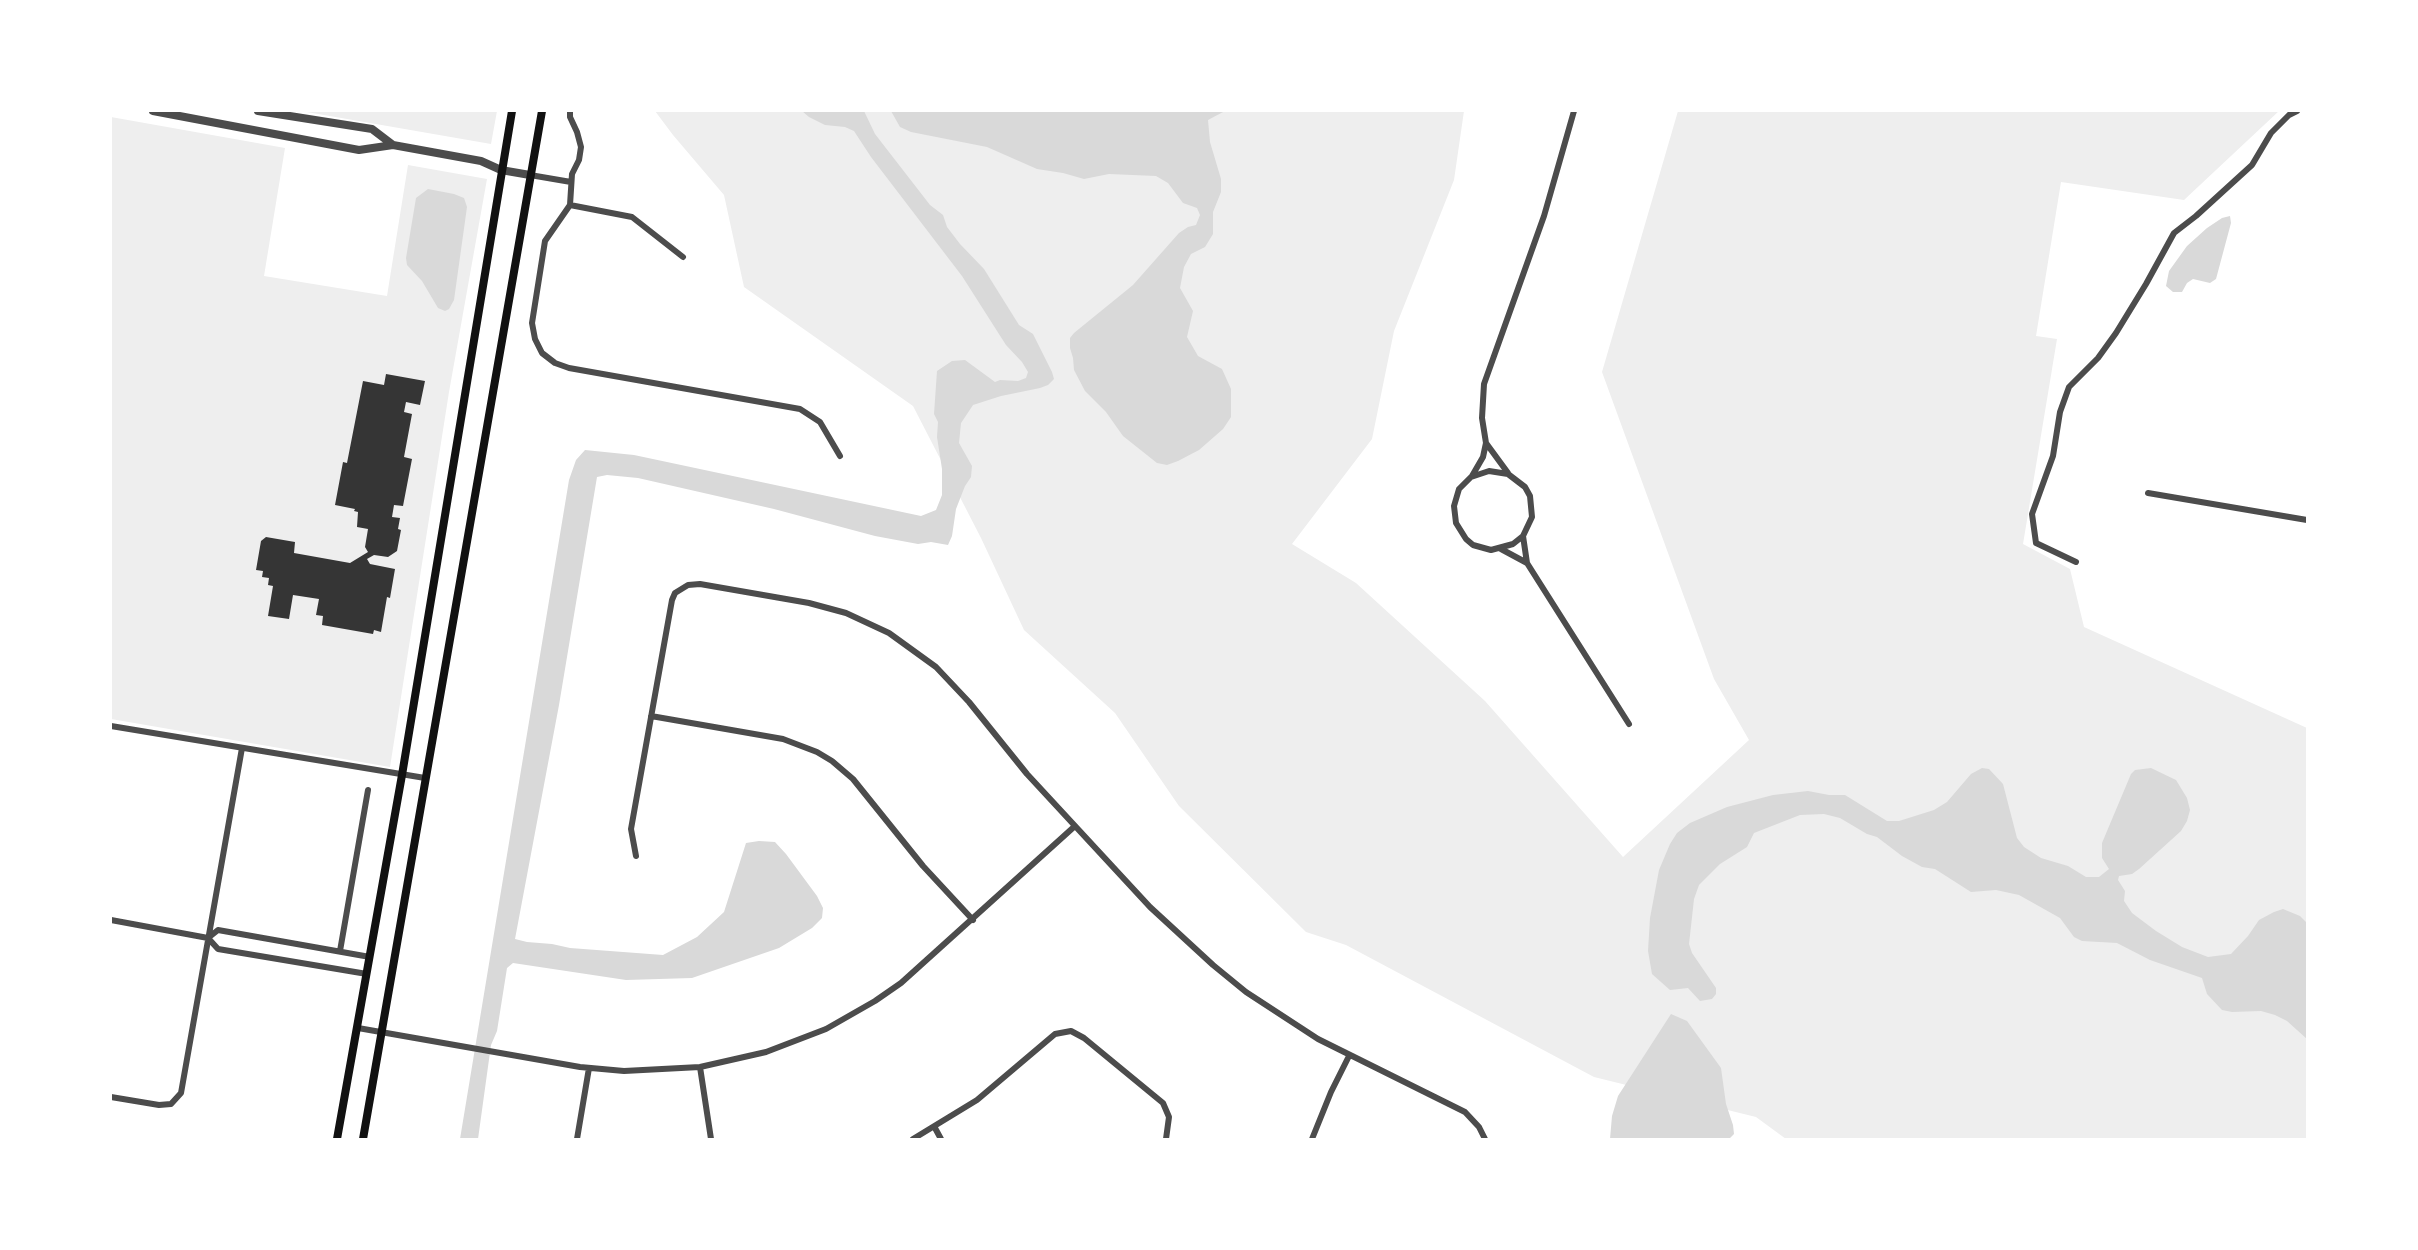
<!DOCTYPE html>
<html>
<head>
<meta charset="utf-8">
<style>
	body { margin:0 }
	#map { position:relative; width:2418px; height:1250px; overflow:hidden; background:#fff; font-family:Commissioner,sans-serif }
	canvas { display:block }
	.frame { position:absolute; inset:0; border:112px solid #fff; pointer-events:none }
</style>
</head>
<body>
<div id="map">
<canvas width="2418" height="1250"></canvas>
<div class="frame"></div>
</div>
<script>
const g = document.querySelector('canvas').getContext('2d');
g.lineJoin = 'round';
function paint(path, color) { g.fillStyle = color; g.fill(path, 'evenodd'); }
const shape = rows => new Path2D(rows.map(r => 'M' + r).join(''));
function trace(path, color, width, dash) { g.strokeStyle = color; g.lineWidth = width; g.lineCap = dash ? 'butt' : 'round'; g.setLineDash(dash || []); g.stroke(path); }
paint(shape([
	[301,111,497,111,491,144],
	[655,111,1464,111,1454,180,1394,331,1372,439,1292,544,1356,583,1485,701,1623,857,1749,740,1714,679,1602,372,1678,111,2279,111,2184,200,2061,182,2036,336,2057,339,2023,544,2070,569,2084,627,2307,728,2307,1139,1786,1139,1756,1117,1594,1077,1346,945,1306,932,1179,806,1115,713,1024,630,981,538,913,406,744,287,724,195,673,135],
	[111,117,285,148,264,276,387,296,408,165,487,179,449,392,390,767,111,719]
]), '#eee');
paint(shape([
	[802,111,864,111,875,134,930,205,943,215,947,227,960,244,984,269,1019,325,1033,334,1052,372,1054,379,1048,385,1040,388,1001,396,973,405,961,423,959,443,972,466,971,477,965,486,956,509,952,536,948,545,931,542,918,544,875,536,774,509,638,478,607,475,597,477,559,705,515,939,527,942,552,944,570,948,663,955,697,937,724,912,746,843,759,841,775,842,786,854,817,896,823,908,822,918,812,928,779,948,692,978,626,980,513,963,507,968,497,1031,491,1045,478,1139,460,1139,569,480,576,460,585,450,634,455,921,516,936,510,942,495,942,469,937,437,938,422,934,414,937,371,952,361,965,360,995,382,1000,380,1018,381,1026,378,1028,372,1022,362,1006,345,962,276,871,157,854,131,845,127,825,125,809,117],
	[891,111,1225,111,1208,120,1210,142,1221,179,1221,192,1213,212,1213,234,1205,247,1191,254,1184,267,1180,288,1193,311,1187,337,1198,356,1222,369,1231,389,1231,417,1223,429,1199,450,1178,461,1167,465,1157,463,1123,436,1106,412,1085,391,1074,370,1073,358,1070,348,1070,338,1074,333,1133,285,1179,233,1188,227,1196,225,1200,215,1197,208,1183,203,1168,183,1156,176,1109,174,1084,179,1063,173,1037,169,987,147,911,132,900,127],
	[428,189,454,194,464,198,467,207,454,300,449,309,445,311,438,308,422,281,407,265,406,258,416,198],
	[2230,216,2231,223,2216,279,2210,283,2193,279,2187,283,2182,292,2173,292,2166,286,2169,271,2187,246,2207,228,2222,218],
	[1982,768,1989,769,2003,784,2017,838,2024,847,2041,858,2068,866,2086,877,2099,877,2109,869,2102,858,2102,843,2131,774,2135,770,2151,768,2176,780,2187,798,2190,810,2187,821,2181,831,2139,869,2132,874,2119,876,2118,880,2125,891,2124,901,2132,913,2156,931,2182,947,2208,957,2231,954,2248,936,2259,920,2274,912,2283,909,2300,916,2307,923,2307,1039,2287,1021,2275,1015,2261,1011,2232,1012,2222,1010,2207,994,2202,978,2150,960,2117,943,2082,941,2074,937,2060,918,2019,895,1996,890,1971,892,1935,869,1922,867,1902,856,1877,837,1867,834,1840,818,1824,814,1800,815,1754,833,1747,847,1720,864,1699,885,1694,899,1689,944,1692,953,1716,988,1716,994,1712,999,1700,1001,1688,988,1670,990,1652,974,1648,951,1650,918,1659,870,1670,844,1677,833,1690,823,1727,807,1773,795,1808,791,1829,795,1845,795,1887,821,1899,821,1934,810,1947,802,1971,774],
	[1671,1014,1687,1021,1721,1068,1726,1104,1733,1125,1734,1134,1729,1139,1610,1139,1612,1116,1618,1096]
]), '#d9d9d9');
paint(shape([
	[386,374,425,381,420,405,406,402,404,412,412,414,404,457,412,459,403,506,394,505,392,517,400,518,398,529,401,530,397,551,388,557,374,555,367,559,370,564,395,569,390,598,387,597,381,632,374,630,373,634,322,625,323,616,316,615,319,599,293,595,289,619,268,616,273,586,268,585,269,578,262,577,263,571,256,570,261,541,266,537,295,542,294,553,350,563,368,552,365,547,368,529,357,527,358,512,354,511,355,509,335,505,343,462,347,463,363,381,384,385]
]), '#353535');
trace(shape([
	[570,111,570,117,577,132,581,147,579,160,572,174,570,205,545,241,532,323,535,339,542,353,555,363,569,368,800,409,820,422,840,456],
	[530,175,571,182],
	[570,205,632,217,683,257],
	[1486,443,1482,418,1484,384,1544,216,1574,111],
	[1472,476,1483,457,1486,443,1508,473],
	[2148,493,2307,520],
	[1501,549,1527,563,1523,536,1532,517,1530,496,1525,487,1508,474,1489,471,1471,477,1459,489,1454,506,1456,523,1466,539,1473,545,1491,550,1513,544,1523,536],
	[2076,562,2036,543,2032,514,2053,456,2060,412,2069,387,2098,358,2116,333,2146,284,2174,233,2196,216,2252,165,2271,133,2289,115,2297,111],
	[1527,563,1629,724],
	[651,716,783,739,817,752,832,761,853,779,923,866,973,920],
	[111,726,425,778],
	[636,856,631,829,672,600,675,593,688,585,700,584,809,603,846,613,889,633,936,667,969,702,1027,774,1150,907,1213,965,1246,992,1318,1039,1465,1112,1479,1127,1485,1139],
	[111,920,208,938,218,949,367,974],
	[208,938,218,930,370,957],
	[340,951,368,790],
	[358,1028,580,1067,624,1071,700,1067,766,1052,826,1029,875,1001,901,983,1075,826],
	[700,1067,711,1139],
	[111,1097,159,1105,171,1104,181,1093,242,748],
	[935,1128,941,1139],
	[577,1139,589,1068],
	[913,1139,977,1100,1055,1034,1071,1031,1084,1038,1163,1103,1169,1117,1166,1139],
	[1312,1139,1331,1092,1349,1056]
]), '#4c4c4c', 6);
trace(shape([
	[153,111,359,150,393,145,481,161,501,170,530,175],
	[258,111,372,129,393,145]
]), '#4c4c4c', 8);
trace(shape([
	[337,1139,402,775,512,111],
	[363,1139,542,111]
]), '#111', 8);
</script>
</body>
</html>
